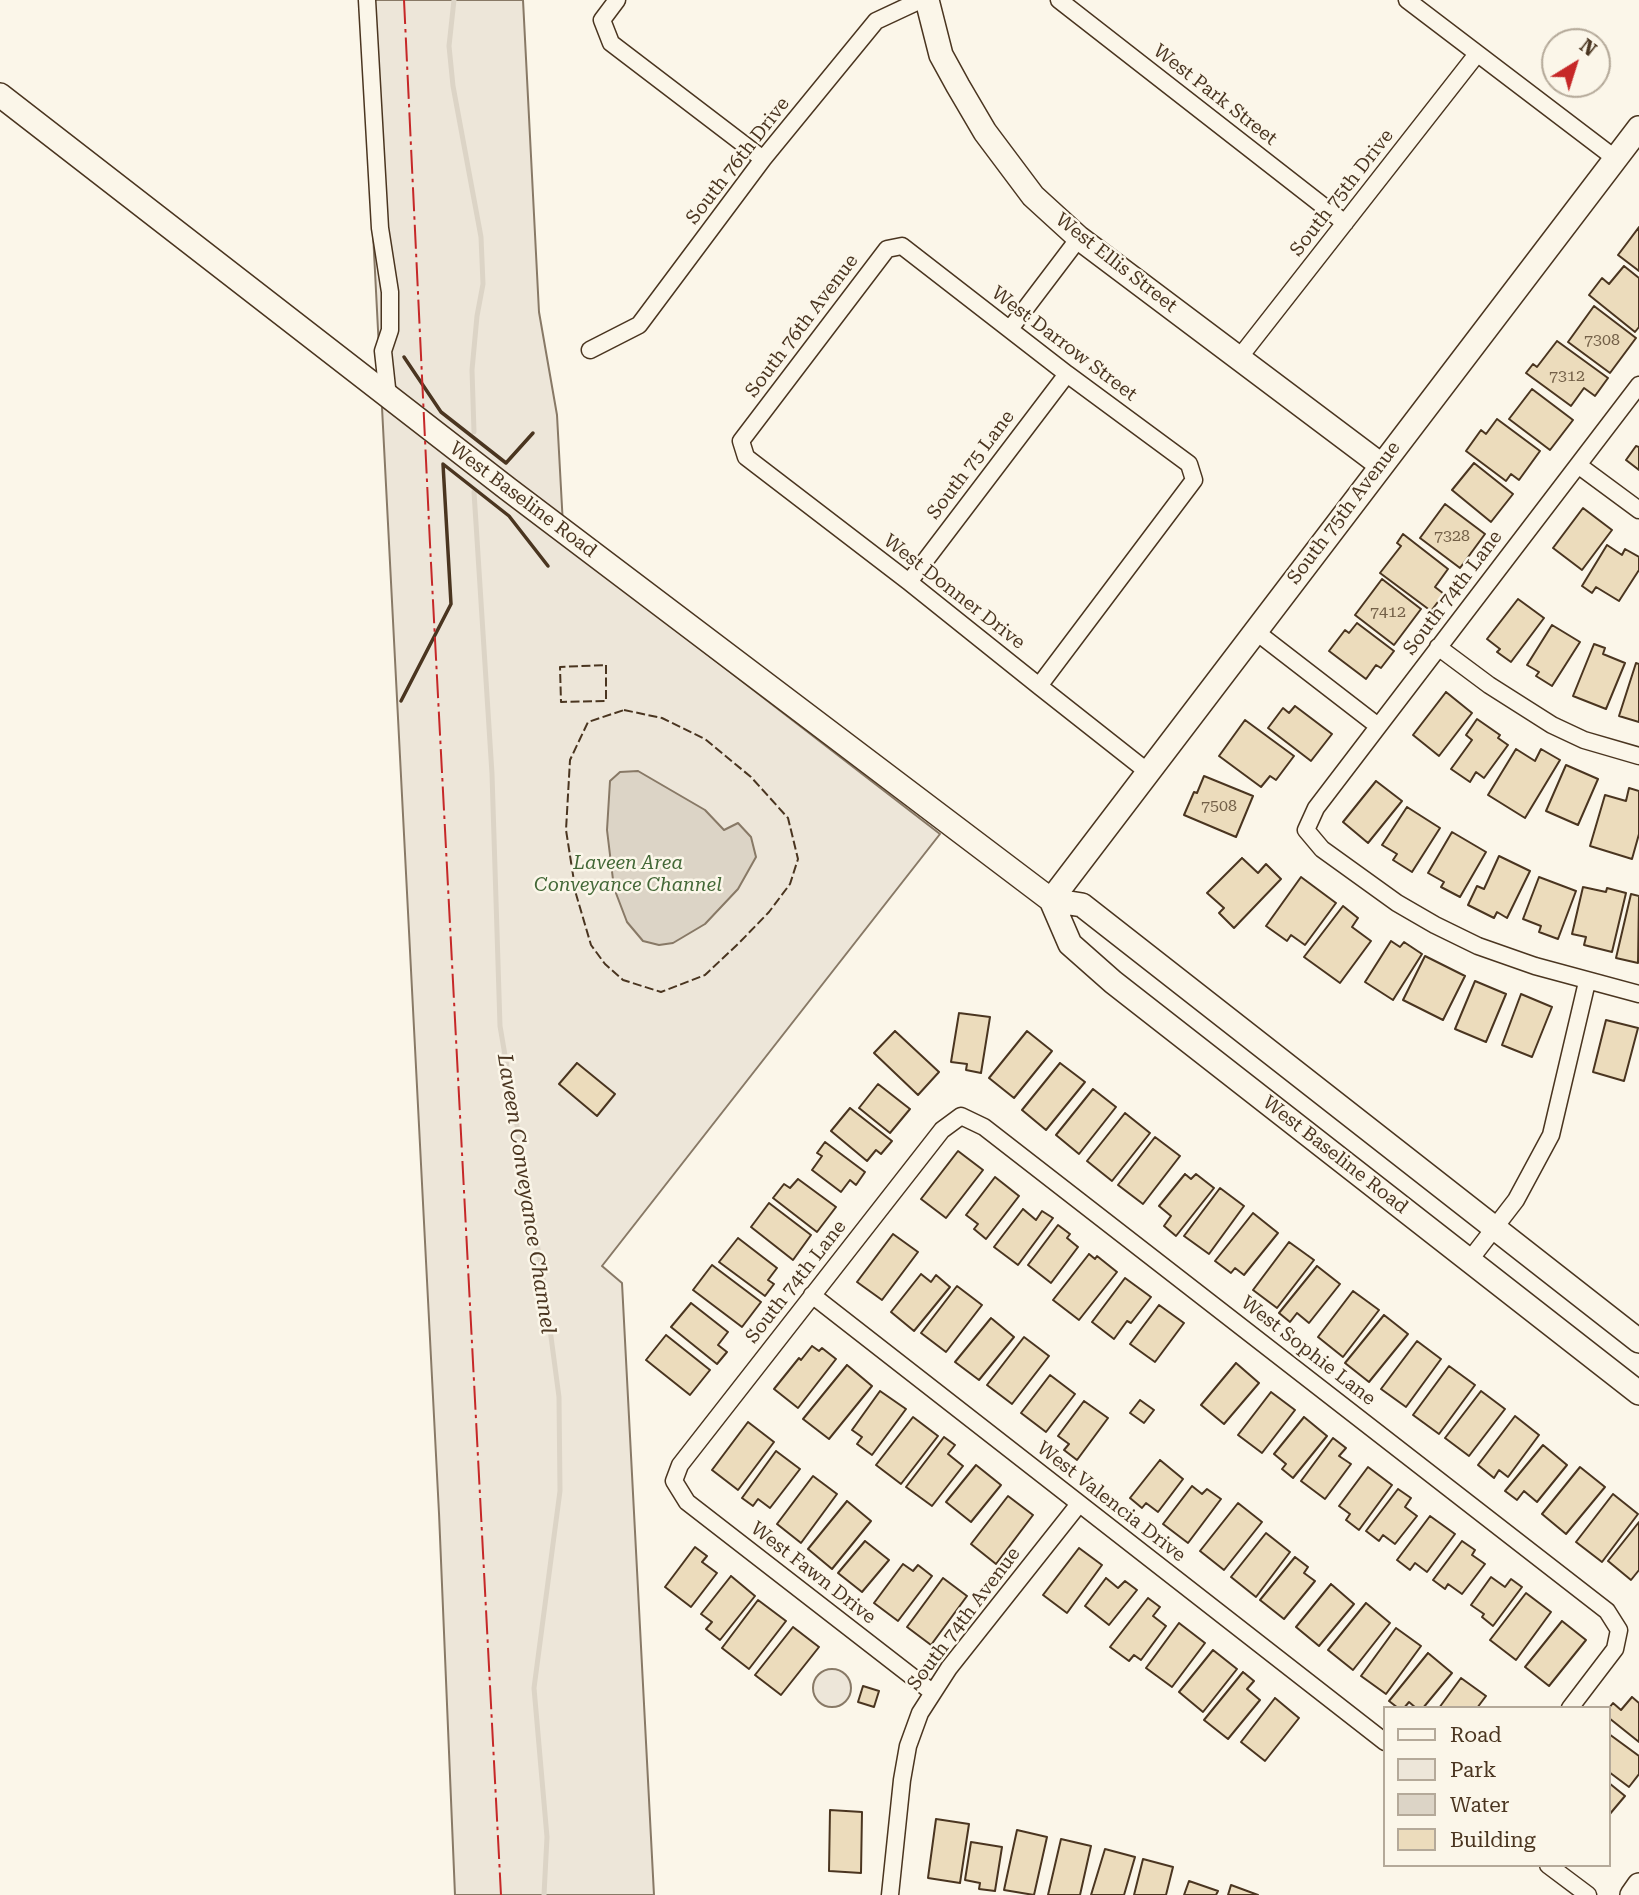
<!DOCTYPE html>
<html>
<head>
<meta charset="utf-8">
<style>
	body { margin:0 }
	#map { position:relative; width:1639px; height:1895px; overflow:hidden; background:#fbf6e9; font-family:"Roboto Serif",serif }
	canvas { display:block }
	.legend { position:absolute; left:1383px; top:1706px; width:228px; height:161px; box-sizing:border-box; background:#fbf6e9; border:2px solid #b4a999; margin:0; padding:9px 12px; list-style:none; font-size:21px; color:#4a3520 }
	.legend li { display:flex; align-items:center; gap:14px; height:35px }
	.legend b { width:35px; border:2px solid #b4a999 }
	.north { position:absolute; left:1541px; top:28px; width:70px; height:70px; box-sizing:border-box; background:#fbf6e9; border:2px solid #b4a999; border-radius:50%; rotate:38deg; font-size:19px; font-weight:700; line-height:28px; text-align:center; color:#4a3520 }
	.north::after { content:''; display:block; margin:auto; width:24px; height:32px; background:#c62828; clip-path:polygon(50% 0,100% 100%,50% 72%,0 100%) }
</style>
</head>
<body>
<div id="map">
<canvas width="1639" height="1895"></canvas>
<ul class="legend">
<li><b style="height:9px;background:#fbf6e9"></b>Road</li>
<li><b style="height:19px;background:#ede6d9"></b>Park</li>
<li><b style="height:19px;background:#dcd4c6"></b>Water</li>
<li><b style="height:19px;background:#ecdcbc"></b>Building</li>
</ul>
<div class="north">N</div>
</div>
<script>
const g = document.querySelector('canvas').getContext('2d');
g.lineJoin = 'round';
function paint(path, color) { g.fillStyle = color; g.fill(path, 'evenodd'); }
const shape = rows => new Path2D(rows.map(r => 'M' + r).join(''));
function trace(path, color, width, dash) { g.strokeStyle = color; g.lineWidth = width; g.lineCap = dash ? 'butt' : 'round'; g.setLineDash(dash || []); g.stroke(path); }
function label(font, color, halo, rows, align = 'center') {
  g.font = font + ' "Roboto Serif",serif'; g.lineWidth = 5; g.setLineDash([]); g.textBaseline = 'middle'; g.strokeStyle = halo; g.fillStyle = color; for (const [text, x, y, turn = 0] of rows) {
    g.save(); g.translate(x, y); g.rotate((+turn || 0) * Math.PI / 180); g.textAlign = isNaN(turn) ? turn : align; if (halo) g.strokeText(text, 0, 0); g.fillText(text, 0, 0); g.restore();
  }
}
const green = shape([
	[361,0,523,0,539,312,557,415,564,544,940,834,602,1266,622,1283,654,1895,455,1895,439,1513,361,0],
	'813 1688a19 19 0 1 1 38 0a19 19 0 1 1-38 0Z'
]);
paint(green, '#ede6d9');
trace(green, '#887966', 2);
const water = shape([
	[638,771,705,810,724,830,738,823,751,837,756,857,738,889,705,924,673,943,659,945,643,941,627,922,614,888,607,830,610,781,620,772,638,771]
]);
paint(water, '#dcd4c6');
trace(water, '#887966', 2);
trace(shape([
	[454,0,449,46,453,86,481,237,483,284,477,316,472,370,474,432],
	[474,492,492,774,500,1026,544,1284,559,1397,560,1491,534,1688,547,1837,544,1895]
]), '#dcd4c6', 5);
const building = shape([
	[1639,227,1639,271,1618,255,1639,227],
	[1624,266,1639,278,1639,327,1635,332,1589,295,1602,278,1609,284,1624,266],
	[1594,306,1636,338,1610,373,1568,342,1594,306],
	[1557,341,1608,378,1595,396,1584,388,1571,406,1526,373,1533,364,1537,367,1557,341],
	[1532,389,1573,420,1550,450,1509,419,1532,389],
	[1497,419,1540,451,1519,480,1511,474,1506,481,1466,451,1481,430,1486,434,1497,419],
	[1636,446,1639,447,1639,470,1626,460,1636,446],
	[1474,463,1513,494,1491,522,1452,490,1474,463],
	[1445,504,1485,534,1460,568,1420,538,1445,504],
	[1583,508,1612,530,1582,570,1553,548,1583,508],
	[1403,534,1448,569,1435,587,1444,594,1431,611,1380,573,1401,546,1397,543,1403,534],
	[1607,545,1622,555,1625,549,1639,557,1639,570,1619,601,1596,587,1592,593,1582,586,1607,545],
	[1382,579,1421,609,1394,645,1355,615,1382,579],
	[1518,599,1544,618,1511,662,1497,652,1500,649,1487,639,1518,599],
	[1357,623,1394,651,1381,668,1376,665,1366,679,1329,651,1345,630,1349,633,1357,623],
	[1552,625,1580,642,1552,686,1536,676,1539,672,1527,665,1552,625],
	[1594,644,1605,648,1603,654,1625,663,1606,709,1573,696,1594,644],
	[1636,663,1639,664,1639,722,1619,716,1636,663],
	[1446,692,1472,713,1439,756,1413,735,1446,692],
	[1295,706,1332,734,1311,761,1268,728,1283,708,1289,713,1295,706],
	[1477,719,1500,735,1498,738,1508,745,1484,778,1476,772,1470,782,1451,769,1472,740,1466,735,1477,719],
	[1245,720,1294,756,1276,780,1270,776,1261,787,1219,756,1245,720],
	[1516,749,1535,761,1541,749,1560,760,1525,818,1488,795,1516,749],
	[1566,765,1598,779,1578,825,1546,811,1566,765],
	[1204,776,1253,796,1236,837,1184,815,1194,792,1197,793,1204,776],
	[1376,781,1402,801,1368,843,1343,822,1376,781],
	[1629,788,1639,791,1639,834,1632,859,1590,846,1605,795,1626,801,1629,788],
	[1407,807,1440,828,1412,872,1393,860,1397,854,1382,845,1407,807],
	[1452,832,1486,852,1460,897,1441,887,1444,882,1428,873,1452,832],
	[1499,856,1530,871,1507,918,1497,912,1494,918,1468,905,1477,886,1484,889,1499,856],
	[1242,858,1258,873,1266,864,1281,879,1234,928,1219,913,1224,908,1207,893,1242,858],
	[1301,877,1336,903,1305,945,1291,935,1287,941,1266,926,1301,877],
	[1539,877,1576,891,1558,939,1539,932,1541,926,1523,919,1539,877],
	[1583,887,1606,892,1607,888,1626,893,1612,952,1584,945,1586,937,1572,934,1583,887],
	[1631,894,1639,896,1638,963,1616,958,1631,894],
	[1343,906,1358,918,1352,927,1371,941,1340,983,1304,957,1343,906],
	[1391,941,1400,947,1404,942,1422,954,1393,1000,1365,982,1391,941],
	[1425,956,1465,976,1443,1020,1403,1000,1425,956],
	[1475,981,1506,994,1486,1042,1455,1029,1475,981],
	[1521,994,1552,1007,1532,1057,1502,1045,1521,994],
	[959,1013,990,1017,981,1073,966,1070,967,1064,951,1062,959,1013],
	[1606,1020,1638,1028,1624,1081,1593,1072,1606,1020],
	[895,1031,939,1072,918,1095,874,1053,895,1031],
	[1027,1031,1052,1051,1014,1098,989,1078,1027,1031],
	[577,1063,615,1094,597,1116,559,1084,577,1063],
	[1060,1063,1085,1082,1046,1130,1022,1110,1060,1063],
	[878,1084,910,1109,890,1133,859,1108,878,1084],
	[1093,1089,1116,1107,1079,1154,1056,1135,1093,1089],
	[850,1108,892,1141,881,1154,876,1150,867,1161,831,1131,850,1108],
	[1125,1113,1150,1133,1112,1181,1087,1161,1125,1113],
	[1155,1137,1180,1156,1143,1204,1118,1185,1155,1137],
	[825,1142,865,1172,856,1185,850,1180,841,1192,812,1170,822,1156,817,1153,825,1142],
	[958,1151,983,1170,946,1218,921,1199,958,1151],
	[1185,1174,1191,1179,1196,1174,1214,1188,1176,1236,1164,1226,1171,1216,1159,1206,1185,1174],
	[995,1177,1019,1196,986,1239,974,1229,978,1224,966,1215,995,1177],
	[798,1179,836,1207,817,1232,773,1198,784,1184,790,1188,798,1179],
	[1220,1188,1244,1206,1209,1254,1184,1236,1220,1188],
	[769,1203,811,1235,793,1260,751,1227,769,1203],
	[1023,1209,1036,1220,1042,1211,1053,1218,1018,1265,994,1247,1023,1209],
	[1253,1213,1278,1233,1244,1275,1235,1268,1231,1273,1215,1261,1253,1213],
	[1058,1225,1070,1234,1067,1238,1078,1247,1051,1283,1028,1265,1058,1225],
	[893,1234,918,1252,882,1300,857,1282,893,1234],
	[738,1238,777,1268,768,1280,774,1284,765,1296,719,1262,738,1238],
	[1289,1242,1314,1260,1277,1308,1253,1290,1289,1242],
	[1089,1254,1095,1259,1097,1256,1117,1272,1079,1320,1053,1300,1089,1254],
	[712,1265,761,1302,742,1327,693,1290,712,1265],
	[1317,1266,1340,1284,1309,1323,1297,1313,1290,1322,1279,1313,1317,1266],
	[921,1274,931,1282,936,1275,950,1287,914,1331,891,1312,921,1274],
	[1125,1278,1151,1297,1131,1323,1127,1321,1114,1339,1092,1322,1125,1278],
	[957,1286,982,1305,946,1352,921,1333,957,1286],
	[1353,1291,1379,1310,1343,1357,1318,1337,1353,1291],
	[691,1303,728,1332,718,1345,727,1352,717,1364,671,1327,691,1303],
	[1159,1305,1184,1323,1155,1362,1130,1344,1159,1305],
	[1384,1315,1408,1334,1369,1382,1345,1363,1384,1315],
	[991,1318,1014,1337,979,1380,955,1362,991,1318],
	[666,1335,710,1370,690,1395,646,1360,666,1335],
	[1024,1337,1049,1356,1012,1404,987,1385,1024,1337],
	[1417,1341,1441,1359,1406,1407,1381,1389,1417,1341],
	[812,1346,819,1351,822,1348,836,1359,798,1408,774,1389,799,1358,801,1360,812,1346],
	[1236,1363,1259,1383,1224,1424,1201,1405,1236,1363],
	[847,1365,872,1386,829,1439,803,1419,847,1365],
	[1449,1366,1475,1385,1439,1434,1413,1415,1449,1366],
	[1050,1375,1075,1394,1046,1432,1021,1413,1050,1375],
	[880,1391,906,1409,872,1455,857,1444,862,1437,852,1430,880,1391],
	[1481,1391,1505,1409,1469,1456,1445,1438,1481,1391],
	[1271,1392,1295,1410,1262,1453,1238,1435,1271,1392],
	[1140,1400,1154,1410,1144,1423,1130,1413,1140,1400],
	[1084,1401,1108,1418,1077,1460,1064,1450,1069,1444,1058,1436,1084,1401],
	[1515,1416,1539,1435,1508,1477,1499,1470,1494,1478,1478,1465,1515,1416],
	[913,1417,938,1436,901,1484,876,1465,913,1417],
	[1304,1417,1327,1436,1293,1478,1282,1469,1286,1464,1274,1454,1304,1417],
	[748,1422,774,1442,738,1490,712,1470,748,1422],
	[944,1437,955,1445,948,1454,963,1466,932,1506,906,1487,944,1437],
	[1333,1438,1346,1448,1339,1456,1351,1464,1325,1499,1301,1481,1333,1438],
	[1543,1445,1567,1465,1537,1502,1524,1491,1517,1500,1505,1491,1543,1445],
	[776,1451,800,1469,770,1508,758,1499,753,1506,742,1498,776,1451],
	[1160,1460,1183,1479,1158,1512,1146,1503,1142,1508,1130,1498,1160,1460],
	[976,1465,1001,1485,971,1522,946,1502,976,1465],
	[1368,1467,1392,1485,1359,1530,1346,1520,1350,1514,1339,1506,1368,1467],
	[1580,1467,1605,1487,1566,1534,1542,1514,1580,1467],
	[813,1476,837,1494,801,1543,777,1524,813,1476],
	[1192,1486,1202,1494,1207,1489,1221,1499,1188,1543,1163,1524,1192,1486],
	[1398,1489,1411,1498,1405,1507,1417,1516,1395,1544,1383,1535,1379,1541,1366,1531,1398,1489],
	[1613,1494,1638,1514,1602,1562,1576,1542,1613,1494],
	[1008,1496,1033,1515,996,1564,971,1544,1008,1496],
	[847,1501,871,1521,832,1569,808,1549,847,1501],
	[1238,1503,1262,1522,1224,1570,1200,1551,1238,1503],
	[1430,1516,1455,1534,1427,1572,1415,1563,1410,1570,1397,1560,1430,1516],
	[1639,1522,1639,1570,1631,1580,1608,1561,1639,1522],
	[1266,1533,1290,1552,1256,1597,1231,1577,1266,1533],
	[865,1541,889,1560,862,1592,838,1573,865,1541],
	[1462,1541,1475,1550,1472,1555,1485,1564,1462,1594,1448,1584,1445,1589,1433,1580,1462,1541],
	[695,1547,707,1556,702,1562,717,1573,691,1607,665,1587,695,1547],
	[1079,1548,1102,1565,1067,1613,1043,1595,1079,1548],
	[1295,1557,1308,1567,1304,1573,1315,1581,1284,1619,1260,1600,1295,1557],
	[903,1564,913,1571,918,1565,932,1576,898,1621,874,1603,903,1564],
	[731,1576,755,1596,720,1640,706,1629,712,1622,701,1614,731,1576],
	[1491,1577,1505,1587,1511,1579,1522,1587,1493,1626,1482,1617,1484,1614,1471,1605,1491,1577],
	[943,1578,967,1596,931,1645,907,1627,943,1578],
	[1106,1578,1118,1588,1125,1581,1137,1590,1109,1625,1085,1606,1106,1578],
	[1331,1584,1354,1604,1319,1646,1296,1627,1331,1584],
	[1526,1593,1551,1612,1516,1660,1490,1640,1526,1593],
	[1148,1598,1160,1607,1153,1616,1166,1626,1141,1660,1134,1655,1129,1661,1110,1647,1148,1598],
	[758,1600,786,1621,749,1669,722,1648,758,1600],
	[1366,1603,1390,1623,1353,1670,1328,1650,1366,1603],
	[1562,1621,1586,1640,1549,1686,1525,1667,1562,1621],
	[1179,1623,1205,1643,1172,1687,1146,1668,1179,1623],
	[793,1627,819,1647,781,1695,755,1675,793,1627],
	[1396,1628,1421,1646,1386,1694,1361,1676,1396,1628],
	[1213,1650,1237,1669,1203,1712,1179,1692,1213,1650],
	[1428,1653,1452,1673,1423,1708,1416,1708,1409,1702,1404,1708,1398,1708,1389,1701,1428,1653],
	[1243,1672,1254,1681,1247,1689,1260,1700,1228,1739,1204,1720,1243,1672],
	[1461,1678,1486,1696,1477,1708,1439,1708,1461,1678],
	[863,1686,879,1691,874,1707,858,1702,863,1686],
	[1632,1697,1639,1703,1639,1742,1609,1718,1609,1708,1613,1703,1621,1710,1632,1697],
	[1275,1698,1299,1718,1265,1761,1241,1742,1275,1698],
	[1609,1734,1639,1756,1639,1774,1629,1787,1609,1772,1609,1734],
	[1609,1783,1625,1796,1609,1815,1609,1783],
	[830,1810,862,1812,861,1873,829,1871,830,1810],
	[936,1819,969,1824,960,1883,928,1878,936,1819],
	[1017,1830,1047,1837,1034,1895,1004,1890,1017,1830],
	[1061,1839,1091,1846,1080,1895,1048,1895,1061,1839],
	[971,1842,1002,1847,995,1891,979,1889,980,1883,965,1880,971,1842],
	[1105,1849,1135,1857,1124,1895,1091,1895,1105,1849],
	[1143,1859,1173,1867,1166,1895,1134,1895,1143,1859],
	[1189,1881,1218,1891,1216,1895,1184,1895,1189,1881],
	[1231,1885,1258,1895,1228,1895,1231,1885]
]);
paint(building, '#ecdcbc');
trace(building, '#4a3520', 2);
const street = shape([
	[367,0,380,228,390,292,390,330,383,351,388,397],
	[617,0,602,20,611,43,763,159],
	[1059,0,1345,223],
	[1407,0,1616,159],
	[1010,329,1079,238],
	[590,350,639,325,763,159,876,21,921,0],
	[1239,358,1477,54],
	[1639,385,1316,808,1306,830,1322,849,1397,903,1435,925,1478,946,1535,966,1639,994],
	[1578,465,1639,510],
	[909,582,1067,374],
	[1255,631,1378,726],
	[1438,647,1489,685,1552,725,1584,740,1639,756],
	[1039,686,1194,480,1189,464,1067,374,902,246,887,249,741,441,746,457,909,582,1039,686,1148,772],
	[1469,1261,1516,1200,1551,1135,1587,982],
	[812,1295,1385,1742],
	[932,1692,687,1502,674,1481,680,1465,942,1130,961,1116,984,1127,1607,1611,1619,1630,1615,1649,1570,1708],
	[1548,1865,1588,1895],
	[890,1895,902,1780,908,1746,920,1713,949,1668,1079,1504]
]);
const secondary = shape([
	[927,0,941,55,958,86,985,132,1033,196,1079,238,1381,465],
	[0,95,508,489,1051,900,1070,944,1113,982,1639,1393],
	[1051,900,1639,128],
	[1051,900,1082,905,1639,1341],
	[1632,1895,1639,1885]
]);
trace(street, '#4a3520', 19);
trace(secondary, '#4a3520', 26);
trace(street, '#fbf6e9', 16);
trace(secondary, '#fbf6e9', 23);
trace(shape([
	[606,665,606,701,561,702,560,667,606,665],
	[624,710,662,718,705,739,751,777,788,818,798,859,790,884,769,912,739,943,705,975,661,992,623,980,605,964,591,945,576,894,566,830,570,760,588,722,624,710]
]), '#4a3520', 2, [9, 3.5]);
trace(shape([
	[404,357,441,412,506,463,533,433],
	[401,701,451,604,443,464,509,516,548,566]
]), '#4a3520', 3.5);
trace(shape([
	[404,0,430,544,501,1895]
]), '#c62828', 2, [24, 5, 3.5, 5]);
label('16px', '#725f47', null, [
	["7308",1602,340],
	["7312",1567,376],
	["7328",1452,536],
	["7412",1388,612],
	["7508",1219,806]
]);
label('19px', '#4a3520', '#fbf6e9', [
	["West Park Street",1215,95,38],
	["South 76th Drive",738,161,-52],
	["South 75th Drive",1342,193,-52],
	["West Ellis Street",1116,263,38],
	["South 76th Avenue",802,326,-53],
	["West Darrow Street",1064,344,37],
	["South 75 Lane",971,465,-53],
	["West Baseline Road",523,500,37],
	["South 75th Avenue",1344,513,-53],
	["West Donner Drive",954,592,38],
	["South 74th Lane",1453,593,-53],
	["West Baseline Road",1335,1155,38],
	["South 74th Lane",796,1282,-52],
	["West Sophie Lane",1308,1351,38],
	["West Valencia Drive",1111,1502,38],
	["West Fawn Drive",813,1573,38],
	["South 74th Avenue",964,1619,-53]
]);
label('italic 19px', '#436837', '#fbf6e9', [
	["Laveen Area",628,863],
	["Conveyance Channel",628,885]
]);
label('italic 21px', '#4a3520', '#fbf6e9', [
	["Laveen Conveyance Channel",526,1194,81]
]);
</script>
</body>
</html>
